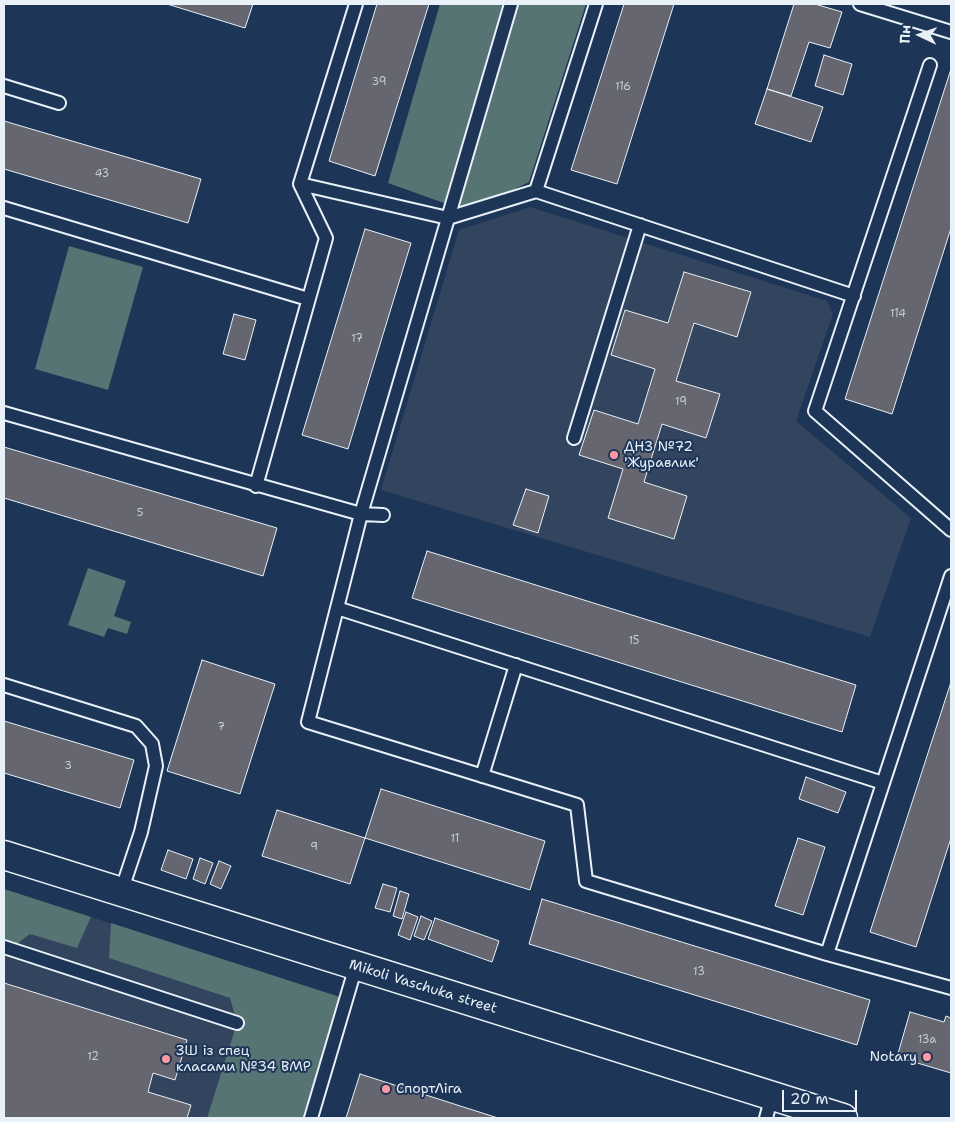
<!DOCTYPE html>
<html>
<head>
<meta charset="utf-8">
<style>
	body { margin:0 }
	#map { position:relative; width:955px; height:1122px; overflow:hidden; background:#1d3557; font-family:"Shantell Sans",sans-serif }
	canvas { display:block }
	.frame { position:absolute; inset:0; border:5px solid #e8f1f8; pointer-events:none }
	.north { position:absolute; left:895px; top:10px; width:50px; height:50px; -webkit-text-stroke:4px #1d3557; paint-order:stroke; rotate:273deg; font-size:14px; font-weight:700; line-height:20px; text-align:center; color:#e8f1f8 }
	.north::after { content:''; display:block; margin:auto; width:18px; height:22px; background:#e8f1f8; clip-path:polygon(50% 0,100% 100%,50% 72%,0 100%) }
	.scale { position:absolute; left:782px; top:1090px; width:75px; height:22px; box-sizing:border-box; border:2px solid #e8f1f8; border-top:0; padding-left:6px; font-size:15px; line-height:18px; white-space:nowrap; color:#e8f1f8; -webkit-text-stroke:4px #1d3557; paint-order:stroke }
</style>
</head>
<body>
<div id="map">
<canvas width="955" height="1122"></canvas>
<div class="frame"></div>
<div class="north">Пн</div>
<div class="scale">20 m</div>
</div>
<script>
const g = document.querySelector('canvas').getContext('2d');
g.lineJoin = 'round';
function paint(path, color) { g.fillStyle = color; g.fill(path, 'evenodd'); }
const shape = rows => new Path2D(rows.map(r => 'M' + r).join(''));
function trace(path, color, width, dash) { g.strokeStyle = color; g.lineWidth = width; g.lineCap = dash ? 'butt' : 'round'; g.setLineDash(dash || []); g.stroke(path); }
function label(font, color, halo, rows, align = 'center') {
  g.font = font + ' "Shantell Sans",sans-serif'; g.lineWidth = 4; g.setLineDash([]); g.textBaseline = 'middle'; g.strokeStyle = halo; g.fillStyle = color; for (const [text, x, y, turn = 0] of rows) {
    g.save(); g.translate(x, y); g.rotate((+turn || 0) * Math.PI / 180); g.textAlign = isNaN(turn) ? turn : align; if (halo) g.strokeText(text, 0, 0); g.fillText(text, 0, 0); g.restore();
  }
}
paint(shape([
	[530,207,827,301,833,314,796,421,911,518,870,637,381,490,459,230],
	[4,889,346,999,310,1118,4,1118]
]), '#33445e');
paint(shape([
	[440,4,586,4,529,182,469,212,388,183],
	[69,246,143,267,108,390,35,369],
	[88,568,126,581,114,616,131,622,127,634,108,628,104,637,68,625],
	[4,889,91,917,77,948,30,934,10,949,4,947],
	[111,923,346,999,311,1118,207,1118,237,1023,230,998,109,958]
]), '#557473');
const building = shape([
	[167,4,253,4,245,28,167,4],
	[377,4,429,4,375,176,329,161,377,4],
	[624,4,674,4,617,184,571,170,624,4],
	[794,4,815,4,842,12,830,48,809,42,791,96,767,89,794,4],
	[824,55,852,64,843,95,815,86,824,55],
	[951,69,951,228,892,414,845,399,951,69],
	[767,89,823,107,811,142,755,124,767,89],
	[4,121,201,179,188,223,4,169,4,121],
	[365,229,411,243,348,449,302,435,365,229],
	[684,272,751,292,737,337,694,323,676,381,720,394,706,438,662,424,644,482,687,496,674,539,608,518,623,469,579,455,594,410,638,424,655,369,611,355,625,310,668,323,684,272],
	[234,314,256,320,245,360,223,354,234,314],
	[4,447,277,528,263,576,4,498,4,447],
	[526,489,549,496,538,533,513,525,526,489],
	[427,551,856,685,842,732,412,598,427,551],
	[202,660,275,684,240,794,167,771,202,660],
	[951,682,951,838,916,947,870,932,951,682],
	[4,721,134,760,120,808,4,773,4,721],
	[806,777,846,792,838,813,799,799,806,777],
	[381,789,545,841,530,890,365,838,381,789],
	[277,810,365,838,350,884,262,856,277,810],
	[798,838,825,847,803,915,775,906,798,838],
	[168,850,193,859,186,879,161,870,168,850],
	[200,858,213,863,205,884,193,879,200,858],
	[219,861,231,866,221,889,210,884,219,861],
	[383,884,397,888,390,912,375,908,383,884],
	[400,891,409,894,402,919,393,916,400,891],
	[542,899,870,1000,857,1045,529,944,542,899],
	[406,912,418,917,410,940,398,935,406,912],
	[421,916,432,921,424,940,414,936,421,916],
	[435,918,499,941,492,962,428,939,435,918],
	[4,983,187,1040,175,1080,153,1073,148,1092,191,1105,187,1118,4,1118,4,983],
	[910,1012,944,1022,946,1016,951,1018,951,1073,897,1057,910,1012],
	[360,1074,498,1118,346,1118,360,1074]
]);
paint(building, '#65666f');
trace(building, '#e8f1f8', 1);
const lane = shape([
	[596,4,536,191,854,296],
	[860,4,951,32],
	[930,65,815,411,951,530],
	[4,86,59,103],
	[300,184,448,218,536,191],
	[4,208,308,299],
	[4,413,361,514,308,722,577,805,586,881,827,954,951,988],
	[574,438,640,225],
	[256,486,326,238,300,184,356,4],
	[383,515,361,514,511,4],
	[337,608,883,783],
	[4,685,136,726,152,744,156,766,141,832,121,892],
	[482,776,516,665],
	[4,947,237,1023],
	[827,954,951,576],
	[311,1118,356,966],
	[766,1118,772,1096]
]);
const secondary = shape([
	[4,855,843,1118]
]);
trace(lane, '#e8f1f8', 16);
trace(secondary, '#e8f1f8', 31);
trace(lane, '#1d3557', 12);
trace(secondary, '#1d3557', 28);
for (const [x, y, r, color] of [
	[614,455,5,"#ff9aa2"],
	[927,1057,5,"#ff9aa2"],
	[166,1059,5,"#ff9aa2"],
	[386,1089,5,"#ff9aa2"]
]) { const dot = new Path2D(); dot.arc(x, y, r, 0, 2 * Math.PI); g.fillStyle = color; g.fill(dot); trace(dot, '#1d3557', 2); }
label('11px', '#c7ced6', null, [
	["39",379,82],
	["116",623,87],
	["43",102,174],
	["114",898,314],
	["17",357,339],
	["19",681,402],
	["5",140,513],
	["15",634,641],
	["7",221,727],
	["3",68,766],
	["11",455,839],
	["9",314,847],
	["13",699,972],
	["13а",927,1040],
	["12",93,1057]
]);
label('14px', '#e8f1f8', '#1d3557', [
	["ДНЗ №72",624,447],
	["'Журавлик'",624,463],
	["ЗШ із спец",176,1051],
	["класами №34 ВМР",176,1067],
	["Notary",917,1057,"right"],
	["СпортЛіга",396,1089]
], 'left');
label('14px', '#e8f1f8', '#1d3557', [
	["Mikoli Vaschuka street",423,987,17]
]);
</script>
</body>
</html>
